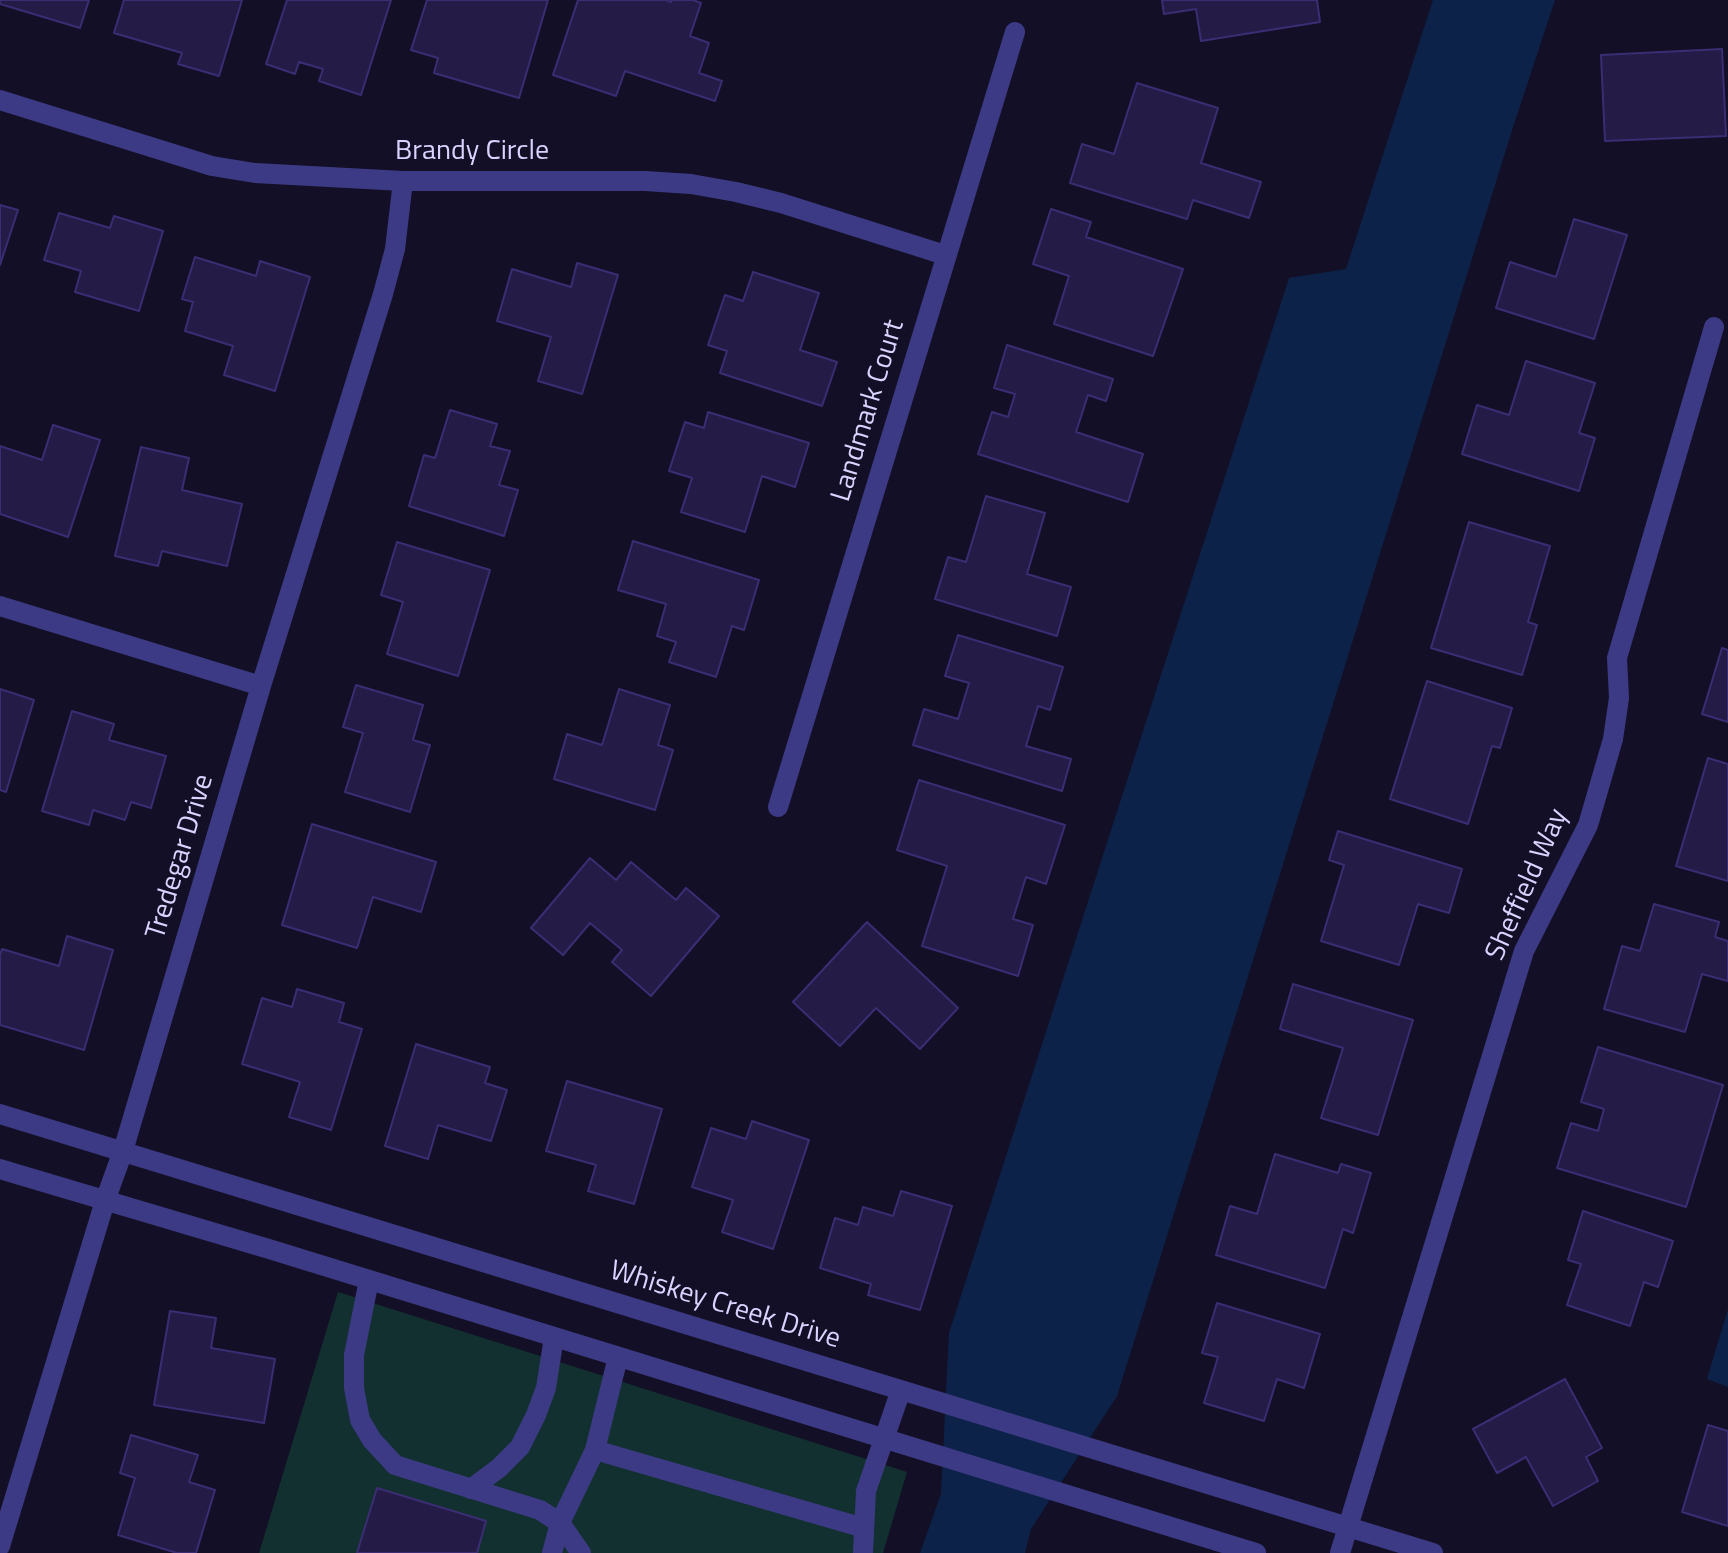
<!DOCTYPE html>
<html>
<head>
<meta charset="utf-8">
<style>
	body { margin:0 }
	canvas { display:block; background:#130f26 }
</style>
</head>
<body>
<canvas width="1728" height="1553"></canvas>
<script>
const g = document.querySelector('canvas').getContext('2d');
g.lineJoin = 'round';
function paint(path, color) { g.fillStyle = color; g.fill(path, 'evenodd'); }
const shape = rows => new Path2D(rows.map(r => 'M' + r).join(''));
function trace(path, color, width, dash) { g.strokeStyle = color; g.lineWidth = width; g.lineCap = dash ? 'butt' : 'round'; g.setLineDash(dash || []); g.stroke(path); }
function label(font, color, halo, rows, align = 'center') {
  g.font = font + ' "Titillium Web",sans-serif'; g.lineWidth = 8; g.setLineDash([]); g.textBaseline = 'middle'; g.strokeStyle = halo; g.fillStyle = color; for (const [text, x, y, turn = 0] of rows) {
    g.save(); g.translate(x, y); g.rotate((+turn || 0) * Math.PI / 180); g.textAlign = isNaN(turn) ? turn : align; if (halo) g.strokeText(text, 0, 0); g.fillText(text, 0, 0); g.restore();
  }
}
paint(shape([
	[338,1292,907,1472,883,1553,259,1553]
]), '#12302f');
paint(shape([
	[1433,0,1555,0,1514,124,1117,1396,1031,1529,1025,1553,920,1553,941,1494,949,1333,1289,278,1346,269],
	[1728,1309,1728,1387,1707,1379]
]), '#0c2248');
const building = shape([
	[0,0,89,0,80,28,0,4,0,0],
	[124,0,242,0,219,76,178,64,182,53,114,33,124,0],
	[287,0,391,0,361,95,319,81,323,69,299,62,295,74,266,64,287,0],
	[427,0,548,0,519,98,434,73,438,58,411,50,427,0],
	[578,0,665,0,671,2,671,0,693,0,701,3,690,36,709,43,699,73,722,81,715,101,625,71,616,96,553,75,578,0],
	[1162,0,1317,0,1320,22,1201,41,1196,9,1164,14,1162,0],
	[1722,49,1726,136,1605,141,1601,55,1722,49],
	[1137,83,1218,108,1201,163,1261,182,1249,218,1193,200,1187,219,1070,183,1082,144,1114,154,1137,83],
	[0,205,18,210,0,265,0,205],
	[1051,209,1091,222,1086,237,1183,269,1153,356,1054,324,1069,276,1033,264,1051,209],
	[59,213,110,228,114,216,163,231,139,311,75,292,81,271,44,260,59,213],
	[1574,219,1627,235,1594,339,1496,308,1510,262,1556,277,1574,219],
	[195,257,256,276,260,261,310,277,275,391,224,375,233,346,185,331,193,302,182,299,195,257],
	[577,263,618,275,582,394,538,381,551,337,497,321,512,269,571,287,577,263],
	[753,272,819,293,800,350,837,362,822,406,720,373,727,351,708,345,725,295,743,301,753,272],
	[1007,345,1113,379,1106,401,1088,395,1076,432,1143,454,1128,502,978,454,992,412,1008,417,1015,394,994,388,1007,345],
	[1526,361,1595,383,1579,433,1595,438,1579,491,1462,454,1477,405,1509,415,1526,361],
	[450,410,497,424,490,446,510,451,499,485,518,490,504,536,409,506,424,455,435,458,450,410],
	[708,412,809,443,795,487,762,476,745,532,681,512,692,478,669,471,685,422,704,428,708,412],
	[53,425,100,440,68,537,0,514,0,446,42,460,53,425],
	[141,447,189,458,182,490,242,504,227,566,162,551,158,566,115,556,141,447],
	[986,496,1045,513,1027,574,1071,587,1057,636,935,599,948,557,966,562,986,496],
	[1469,522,1550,546,1528,622,1537,625,1522,675,1431,648,1469,522],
	[633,541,759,580,744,630,732,626,716,677,669,662,676,642,657,636,666,604,618,590,633,541],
	[397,542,490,570,458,676,387,654,403,602,381,595,397,542],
	[958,635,1063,667,1050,710,1038,706,1026,746,1071,759,1062,791,913,745,924,709,958,719,969,683,945,676,958,635],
	[1722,648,1728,650,1728,722,1702,714,1722,648],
	[1427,681,1512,708,1500,748,1492,746,1468,824,1390,799,1427,681],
	[356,685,423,705,413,740,430,745,410,812,345,792,363,733,343,727,356,685],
	[0,689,34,700,6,792,0,790,0,689],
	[619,689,670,705,658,745,673,750,655,810,554,779,567,734,602,745,619,689],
	[72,711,114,724,109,740,166,756,151,808,131,802,125,820,93,810,89,825,42,811,72,711],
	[1708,758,1728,764,1728,881,1676,866,1708,758],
	[919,780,1065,825,1046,884,1026,877,1013,919,1033,925,1018,976,922,946,947,866,897,850,919,780],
	[312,824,436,862,421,912,373,897,357,948,282,925,312,824],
	[1338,831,1462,869,1449,913,1418,904,1399,965,1321,941,1344,865,1329,860,1338,831],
	[590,858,616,880,631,862,676,900,686,888,719,916,651,996,612,962,622,950,590,923,563,955,531,928,590,858],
	[1654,904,1719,922,1715,937,1728,941,1728,981,1702,974,1685,1032,1604,1009,1622,946,1640,951,1654,904],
	[867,922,958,1008,920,1049,876,1008,840,1046,793,1002,867,922],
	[67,936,113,950,84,1050,0,1025,0,955,2,949,59,966,67,936],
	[1293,984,1413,1020,1378,1135,1321,1118,1343,1048,1280,1029,1293,984],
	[297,989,344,1003,339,1022,362,1029,331,1130,289,1117,300,1082,242,1064,262,998,292,1007,297,989],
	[416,1044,490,1067,485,1083,507,1090,491,1141,438,1125,428,1159,385,1146,416,1044],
	[1598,1047,1723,1085,1686,1207,1557,1168,1571,1123,1598,1131,1604,1109,1581,1102,1598,1047],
	[567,1081,662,1109,634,1204,588,1191,596,1165,546,1151,567,1081],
	[752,1121,809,1140,773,1249,722,1232,733,1200,692,1187,711,1128,746,1139,752,1121],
	[1275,1154,1338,1173,1341,1164,1371,1173,1353,1233,1343,1229,1325,1288,1216,1255,1230,1206,1257,1214,1275,1154],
	[901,1191,952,1206,920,1310,868,1295,871,1284,820,1268,835,1218,858,1225,863,1207,893,1216,901,1191],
	[1583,1211,1673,1241,1658,1287,1644,1282,1630,1326,1567,1305,1581,1264,1568,1260,1583,1211],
	[1217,1303,1320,1334,1304,1388,1277,1379,1264,1421,1204,1403,1218,1357,1202,1353,1217,1303],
	[170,1311,216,1318,211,1348,275,1359,264,1423,154,1405,170,1311],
	[1565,1379,1602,1448,1586,1457,1598,1481,1553,1506,1526,1457,1497,1473,1473,1429,1565,1379],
	[1708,1425,1728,1431,1728,1526,1682,1512,1708,1425],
	[131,1435,198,1455,189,1482,215,1490,196,1553,177,1553,118,1535,135,1478,120,1473,131,1435],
	[377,1488,486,1521,477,1553,357,1553,377,1488]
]);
paint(building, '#241b47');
trace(building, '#3b2d73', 2);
trace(shape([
	[0,100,212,166,255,173,403,181,645,181,691,184,736,192,781,203,945,255],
	[0,606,261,686],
	[778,807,1015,32],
	[0,1114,1433,1553],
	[0,1169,269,1249,1256,1553],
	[369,1280,354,1355,354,1388,360,1420,372,1440,395,1465,540,1510,560,1523,581,1553],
	[618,1357,595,1450,864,1528],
	[471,1489,499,1468,520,1447,536,1415,546,1388,554,1337],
	[0,1546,105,1201,123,1151,261,686,383,294,395,249,403,181],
	[552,1553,560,1523,595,1450],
	[863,1553,866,1491,901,1390],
	[1340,1553,1524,951,1588,825,1613,739,1619,698,1617,658,1714,327]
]), '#3d3a85', 20);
label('28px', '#d9d4ff', '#130f26', [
	["Brandy Circle",472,152],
	["Landmark Court",869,411,-73],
	["Tredegar Drive",181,857,-73],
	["Sheffield Way",1528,885,-66],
	["Whiskey Creek Drive",725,1306,17]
]);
</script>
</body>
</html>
